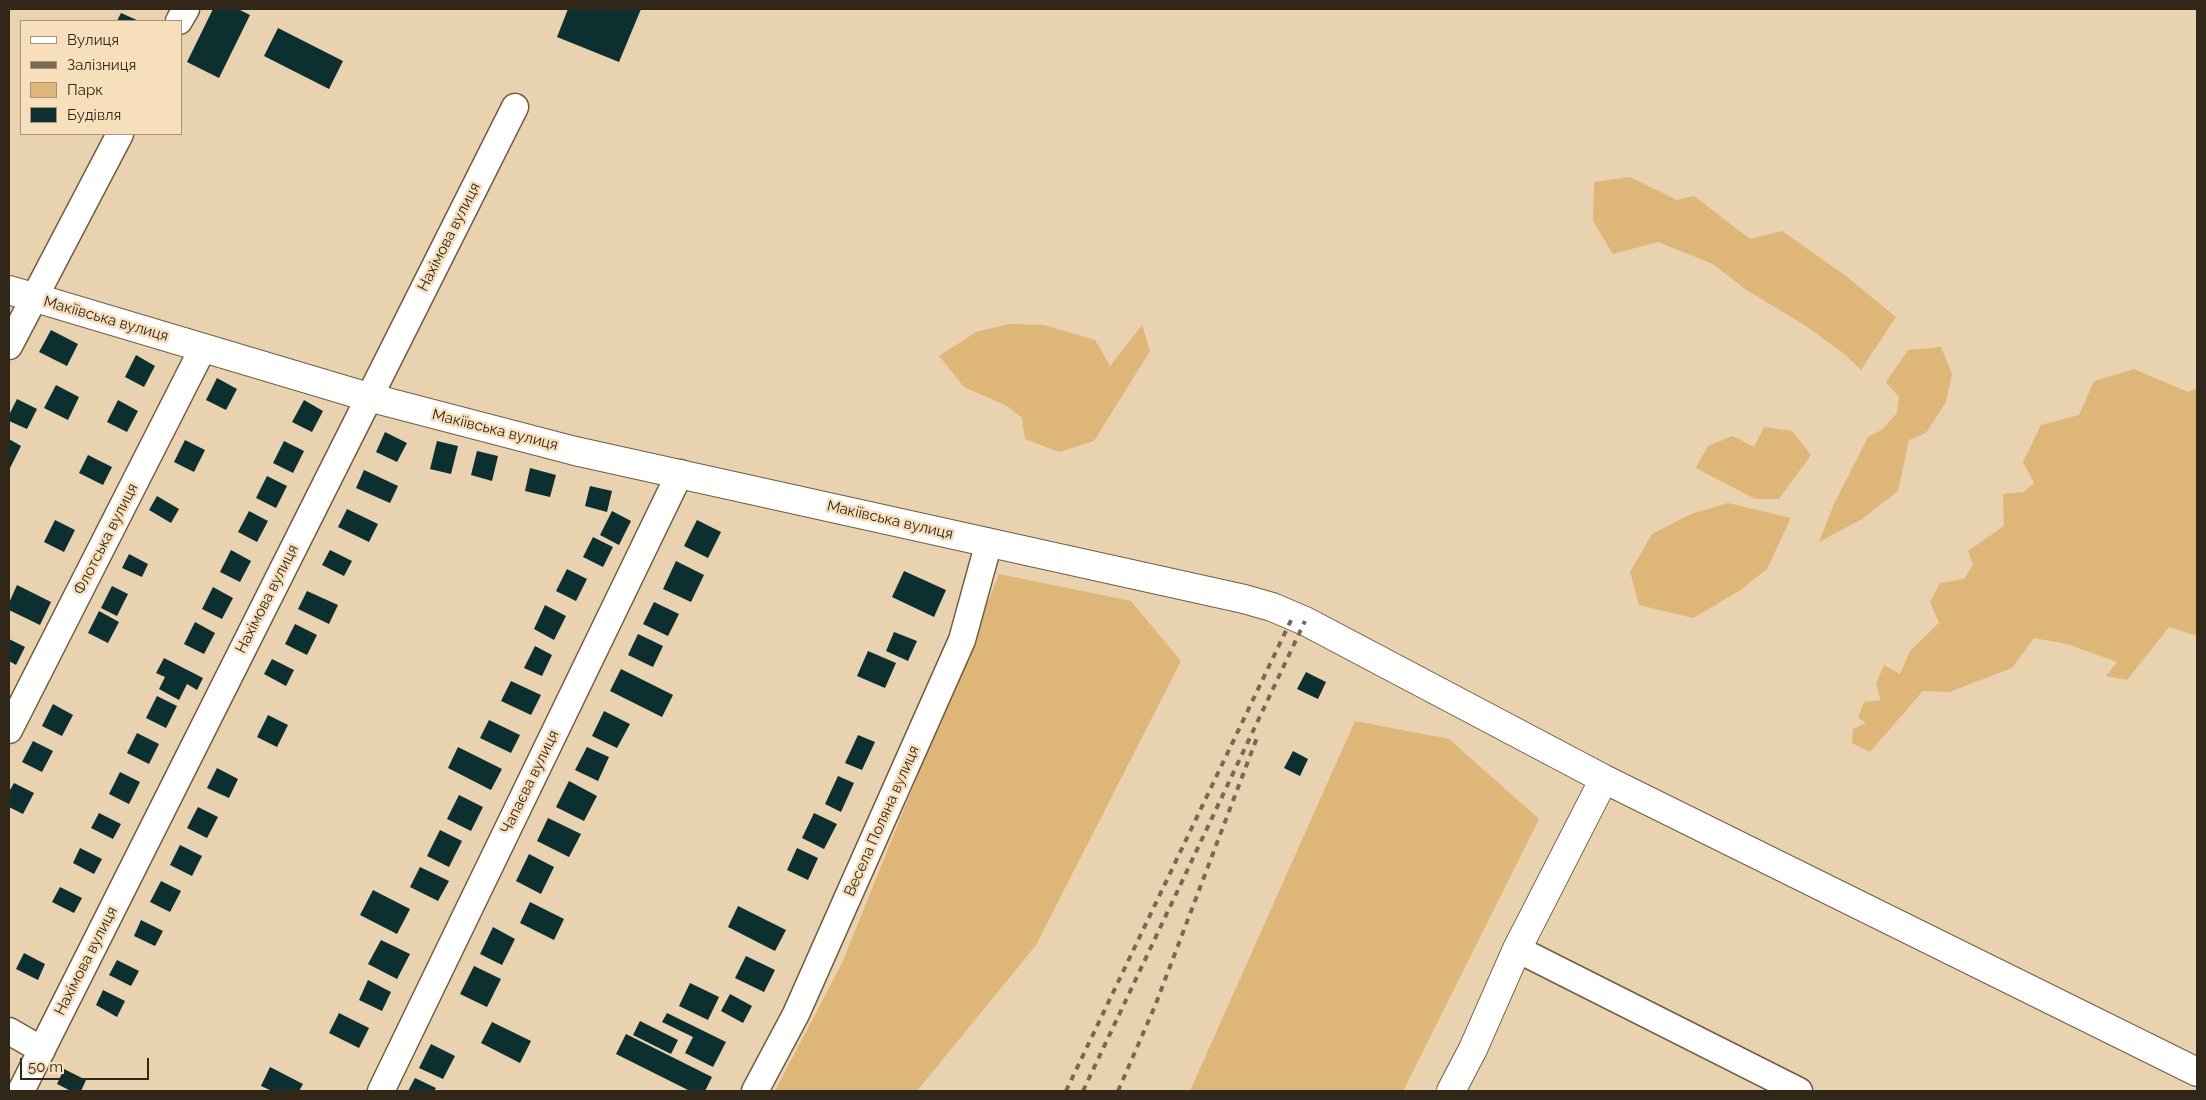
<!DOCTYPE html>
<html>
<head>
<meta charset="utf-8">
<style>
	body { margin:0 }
	#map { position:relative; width:2206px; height:1100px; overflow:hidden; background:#e9d2af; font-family:Raleway,sans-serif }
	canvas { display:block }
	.frame { position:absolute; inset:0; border:10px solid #302719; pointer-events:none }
	.legend { position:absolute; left:20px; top:20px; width:162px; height:115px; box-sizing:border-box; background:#f7dfbc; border:1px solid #a7957b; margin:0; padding:6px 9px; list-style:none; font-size:15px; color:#302719 }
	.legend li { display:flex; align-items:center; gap:10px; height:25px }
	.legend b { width:25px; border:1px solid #a7957b }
	.scale { position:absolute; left:20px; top:1058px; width:129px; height:22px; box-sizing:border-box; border:2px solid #302719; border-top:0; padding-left:6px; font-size:15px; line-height:18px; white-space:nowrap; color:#302719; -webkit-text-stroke:4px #f7dfbc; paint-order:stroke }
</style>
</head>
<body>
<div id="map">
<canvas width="2206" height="1100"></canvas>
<div class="frame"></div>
<ul class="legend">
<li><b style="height:6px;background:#fff"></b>Вулиця</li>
<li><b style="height:6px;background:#776953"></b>Залізниця</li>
<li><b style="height:14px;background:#deb678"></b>Парк</li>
<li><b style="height:14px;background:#0c2f30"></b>Будівля</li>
</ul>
<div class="scale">50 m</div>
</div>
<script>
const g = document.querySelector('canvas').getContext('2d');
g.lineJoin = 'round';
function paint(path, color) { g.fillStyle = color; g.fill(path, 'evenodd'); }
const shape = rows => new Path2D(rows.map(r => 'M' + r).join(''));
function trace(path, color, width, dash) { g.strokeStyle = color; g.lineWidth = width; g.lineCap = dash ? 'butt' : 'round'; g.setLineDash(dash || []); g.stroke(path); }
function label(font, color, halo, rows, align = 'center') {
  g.font = font + ' Raleway,sans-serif'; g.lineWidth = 5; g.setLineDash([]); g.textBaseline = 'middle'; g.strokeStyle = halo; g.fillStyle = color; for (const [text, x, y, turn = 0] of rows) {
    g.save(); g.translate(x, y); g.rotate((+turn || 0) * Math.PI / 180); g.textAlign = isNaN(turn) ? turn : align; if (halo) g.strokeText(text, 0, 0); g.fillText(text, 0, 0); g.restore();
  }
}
paint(shape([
	[1630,177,1677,200,1694,196,1750,239,1782,231,1846,276,1896,317,1861,370,1843,353,1806,326,1745,289,1713,264,1658,242,1613,254,1593,221,1594,182],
	[1009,324,1044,325,1095,340,1110,366,1142,325,1150,351,1094,441,1059,452,1025,439,1022,418,1007,406,964,387,939,356,976,332],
	[1941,347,1952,374,1946,402,1926,433,1909,440,1898,491,1862,519,1819,542,1834,504,1868,437,1883,429,1897,413,1899,397,1886,382,1908,350],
	[2134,369,2188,392,2197,388,2197,636,2169,627,2127,680,2106,676,2117,662,2067,644,2034,638,2012,668,1949,692,1923,691,1870,752,1852,743,1853,729,1866,723,1858,718,1864,702,1881,700,1876,684,1884,665,1900,674,1910,651,1939,623,1930,602,1940,583,1964,579,1973,565,1968,551,2004,526,2003,494,2024,492,2034,483,2023,462,2041,425,2079,415,2094,381],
	[1764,427,1792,431,1811,455,1779,499,1755,499,1696,468,1708,446,1733,436,1754,447],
	[1728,503,1791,518,1767,569,1739,591,1693,618,1639,605,1630,572,1652,534,1691,514],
	[999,574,1131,601,1181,661,1036,945,917,1091,775,1091,842,963],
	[1355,721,1449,739,1539,819,1403,1091,1190,1091]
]), '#deb678');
paint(shape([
	[213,9,238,9,250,15,219,78,187,62],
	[568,9,641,9,619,62,557,37],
	[121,13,139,21,117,21],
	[278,28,343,61,329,89,264,56],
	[51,330,78,344,67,366,39,352],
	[136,355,155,366,144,387,125,377],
	[217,378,237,389,226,410,206,400],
	[56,385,79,397,68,420,44,408],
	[17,399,37,409,27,429,9,421,9,415],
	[118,400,138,411,127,432,107,422],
	[304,400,323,411,312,432,292,422],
	[385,432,407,443,397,462,376,452],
	[9,439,21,446,9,470],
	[185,440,205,450,194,472,174,462],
	[284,441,304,451,293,473,273,463],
	[437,441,458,446,451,474,430,469],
	[477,451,498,456,492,481,471,475],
	[88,455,112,467,103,485,79,473],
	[530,468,556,475,550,497,525,491],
	[364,470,398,486,390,503,356,488],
	[267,476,287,486,276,508,256,498],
	[590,486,612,491,607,512,585,506],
	[157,496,179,509,171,523,149,510],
	[347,509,378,524,369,542,338,527],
	[249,511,268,521,257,542,238,532],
	[612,511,631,521,619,545,600,535],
	[55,520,75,530,64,552,44,542],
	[697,520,721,532,708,558,684,546],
	[593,537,613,547,603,567,583,557],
	[231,550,251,561,240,582,220,572],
	[330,550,352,561,344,576,322,565],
	[129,554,148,564,142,577,122,568],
	[676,561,704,575,691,602,663,589],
	[567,569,587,579,576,601,556,591],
	[904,571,946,590,934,617,892,597],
	[17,585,51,602,40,625,9,610,9,603],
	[112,586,128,594,117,616,101,608],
	[213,587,233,598,222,619,202,609],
	[307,591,338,605,329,624,298,609],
	[654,602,679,614,668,636,643,624],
	[545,605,566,616,554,640,534,629],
	[99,611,119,622,108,643,88,633],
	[195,622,215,633,204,654,184,644],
	[295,624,317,635,307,655,285,644],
	[894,632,917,641,908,661,886,651],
	[638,634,663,646,653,667,628,655],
	[9,639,25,647,16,665,9,661],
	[535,646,552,655,542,676,524,668],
	[868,651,896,663,885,688,857,676],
	[164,658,203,678,197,690,187,684,179,700,159,689,165,677,156,673],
	[272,659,294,670,286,686,264,674],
	[621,669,673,695,662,717,610,691],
	[1306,672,1326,682,1318,699,1297,689],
	[511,681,541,695,531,715,501,701],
	[157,696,177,706,166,728,146,718],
	[53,704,73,715,62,736,42,726],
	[604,711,630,724,617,748,592,736],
	[268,715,288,725,277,747,257,737],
	[489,720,520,735,511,753,480,738],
	[137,733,159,744,149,764,127,753],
	[858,735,875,742,862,770,845,763],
	[33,741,53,751,42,772,22,762],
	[458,747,502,769,491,790,448,768],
	[587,747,609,757,598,781,575,770],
	[1293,751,1308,759,1300,776,1284,768],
	[217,768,238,779,229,798,207,788],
	[120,772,140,782,129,804,109,794],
	[838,776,854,783,841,812,825,804],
	[569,781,597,796,584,821,556,807],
	[14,783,34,793,23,814,9,807,9,792],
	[459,795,483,807,471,831,447,819],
	[198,807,218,817,207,838,187,828],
	[99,813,121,824,113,839,91,828],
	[814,813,837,824,824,849,802,838],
	[548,818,581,834,569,857,537,841],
	[440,830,462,841,449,867,427,856],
	[180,845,202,856,192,876,170,865],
	[80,848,102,859,94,874,73,863],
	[797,848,818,858,808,880,787,870],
	[529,854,554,867,541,894,516,881],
	[420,867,449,881,438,901,410,887],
	[161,881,181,891,170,912,150,902],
	[60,887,82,898,74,913,52,902],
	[373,890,410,909,397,934,360,915],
	[530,902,564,919,554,940,520,923],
	[738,906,786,930,775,951,728,927],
	[141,920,163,931,155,946,134,936],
	[493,927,515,939,502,965,480,954],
	[381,940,410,954,397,979,368,964],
	[24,953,45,964,38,980,16,969],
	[746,956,775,970,764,992,735,978],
	[117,960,139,971,131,986,109,975],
	[474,966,501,979,487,1007,460,994],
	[368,980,391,992,382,1011,359,1000],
	[690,983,719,997,708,1020,679,1006],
	[103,990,125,1001,117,1017,96,1005],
	[730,994,752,1006,743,1023,721,1011],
	[339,1013,369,1028,359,1048,329,1033],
	[667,1013,726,1042,713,1067,685,1053,693,1037,662,1022],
	[640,1021,678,1040,671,1054,633,1035],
	[492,1022,531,1041,520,1063,481,1043],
	[626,1034,712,1077,705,1091,690,1091,616,1054],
	[431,1044,455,1056,443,1079,419,1068],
	[270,1067,303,1084,299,1091,272,1091,261,1086],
	[64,1069,86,1080,81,1091,71,1091,57,1084],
	[415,1078,436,1088,434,1091,408,1091]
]), '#0c2f30');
const minor = shape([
	[179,21,186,9],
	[9,346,120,134],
	[9,730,203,348],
	[1517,949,1799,1091],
	[9,1031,42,1050],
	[21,1091,515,107],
	[381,1091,680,473],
	[755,1091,796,1014,962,640,989,542]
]);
const major = shape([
	[9,290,368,397,575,451,1244,599,1272,607,1305,621,1604,779,2197,1072],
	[1451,1091,1473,1049,1517,949,1604,779]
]);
trace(minor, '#715d3d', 29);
trace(major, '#715d3d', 30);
trace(minor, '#fff', 26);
trace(major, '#fff', 28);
trace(shape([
	[1066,1091,1293,616],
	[1083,1091,1305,621],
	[1118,1091,1155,1006,1258,735]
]), '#776953', 4, [6, 6]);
label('15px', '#302719', '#f7dfbc', [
	["Нахімова вулиця",449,237,-63],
	["Макіївська вулиця",106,319,16],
	["Макіївська вулиця",495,430,14],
	["Макіївська вулиця",890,520,13],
	["Флотська вулиця",106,539,-63],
	["Нахімова вулиця",267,599,-63],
	["Чапаєва вулиця",530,782,-64],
	["Весела Поляна вулиця",882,821,-66],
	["Нахімова вулиця",86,961,-63]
]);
</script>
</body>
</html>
